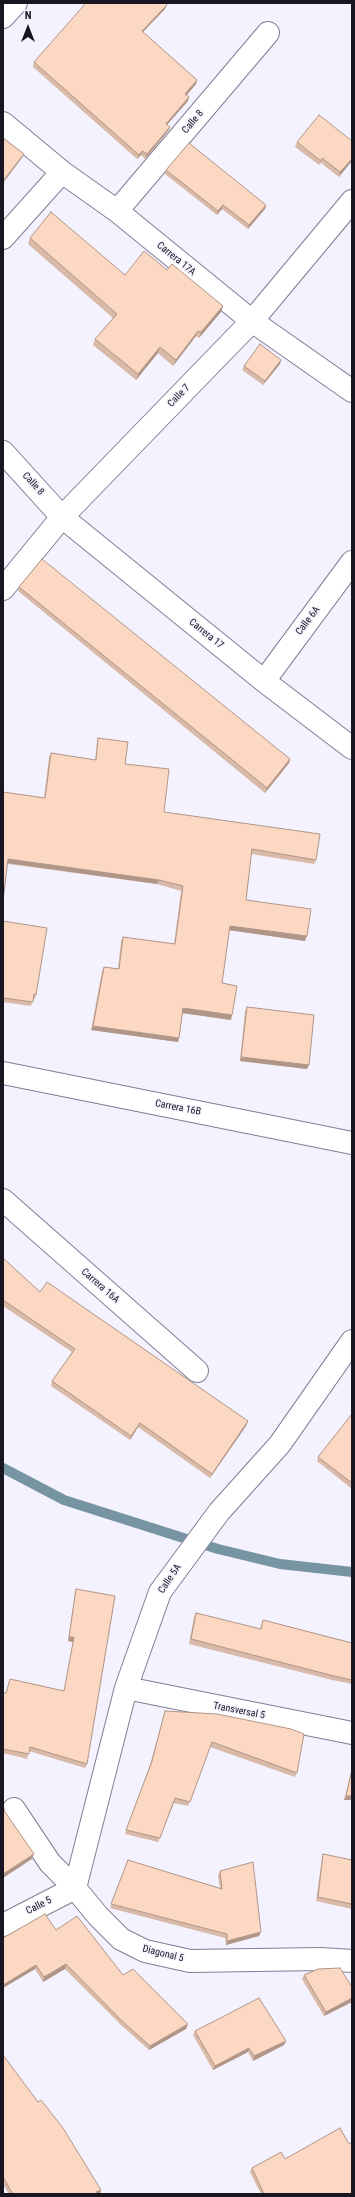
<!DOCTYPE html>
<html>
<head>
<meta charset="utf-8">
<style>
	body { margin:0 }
	#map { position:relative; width:355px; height:2197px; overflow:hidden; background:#f4f2fe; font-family:"Roboto Condensed",sans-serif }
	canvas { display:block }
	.frame { position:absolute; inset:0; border:4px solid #181620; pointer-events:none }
	.north { position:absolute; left:8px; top:8px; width:40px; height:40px; -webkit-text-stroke:3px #f4f2fe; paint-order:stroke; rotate:0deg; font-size:11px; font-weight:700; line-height:16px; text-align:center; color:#181620 }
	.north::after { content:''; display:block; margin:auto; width:14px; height:18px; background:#181620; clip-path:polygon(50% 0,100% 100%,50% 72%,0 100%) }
</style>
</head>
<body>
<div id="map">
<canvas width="355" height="2197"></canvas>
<div class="frame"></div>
<div class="north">N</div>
</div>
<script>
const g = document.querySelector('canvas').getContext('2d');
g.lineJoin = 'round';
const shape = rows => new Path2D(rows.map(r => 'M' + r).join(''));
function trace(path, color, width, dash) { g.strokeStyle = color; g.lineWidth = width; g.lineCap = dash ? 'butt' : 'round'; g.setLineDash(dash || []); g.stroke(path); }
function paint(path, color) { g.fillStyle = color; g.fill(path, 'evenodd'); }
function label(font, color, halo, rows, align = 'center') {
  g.font = font + ' "Roboto Condensed",sans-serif'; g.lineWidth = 3; g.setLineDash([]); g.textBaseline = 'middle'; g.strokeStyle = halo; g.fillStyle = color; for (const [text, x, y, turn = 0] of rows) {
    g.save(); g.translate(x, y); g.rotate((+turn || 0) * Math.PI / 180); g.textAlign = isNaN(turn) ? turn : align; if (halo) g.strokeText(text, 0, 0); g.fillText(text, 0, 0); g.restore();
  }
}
trace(shape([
	[3,1468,64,1500,218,1549,280,1564,352,1572]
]), '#7794a2', 10);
const minor = shape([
	[3,17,16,3],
	[3,123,62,172,117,211,252,321,352,391],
	[117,211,268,33],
	[3,238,62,172],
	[3,452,62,517,264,681,352,748],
	[3,589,62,517,252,321,352,201],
	[264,681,352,562],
	[3,1073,352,1143],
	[3,1200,197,1371],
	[126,1688,352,1733],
	[14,1809,50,1863,75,1888,98,1916,121,1939,145,1951,190,1961,321,1959,352,1961],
	[3,1925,75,1888,126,1688,160,1592,219,1512,280,1444,352,1341]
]);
trace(minor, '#827d97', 24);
trace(minor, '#fff', 22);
paint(shape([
	[165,9,143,32,197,80,196,84,187,95,188,101,167,125,170,127,168,131,145,159,141,155,137,159,33,67,34,62],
	[352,141,339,177,321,163,319,165,295,147,297,142],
	[166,170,266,205,265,209,248,229,222,209,217,215,165,174],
	[30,238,125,275,167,270,223,306,221,312,199,338,196,336,173,366,158,353,136,380,93,345,95,339,113,318,28,244],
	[281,360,280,364,263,385,242,370,244,366],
	[19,587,290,759,289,763,265,793,18,591],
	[98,738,125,764,164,812,316,860,314,864,251,854,246,900,305,941,229,930,222,983,231,1020,183,1013,179,1038,178,1042,91,1030,102,971,104,967,118,969,121,941,123,937,174,944,181,891,157,884,8,864,3,792,44,798,49,757,51,753,95,760,97,742],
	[3,921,36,995,35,999,33,999,31,1006,3,1002],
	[247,1007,309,1065,307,1069,240,1061,245,1011],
	[3,1258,40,1292,246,1426,210,1478,138,1427,130,1440,51,1386,52,1381,72,1352,3,1306],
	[352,1414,352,1489,317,1461,318,1457],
	[76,1589,87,1764,85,1768,29,1751,27,1759,3,1753,3,1693,6,1693,10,1679,64,1691,73,1642,68,1641,75,1593],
	[196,1613,260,1629,263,1620,352,1643,352,1684,332,1680,189,1644,194,1617],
	[165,1711,297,1773,295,1777,210,1747,188,1806,174,1803,158,1842,125,1834,150,1765],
	[352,1768,352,1800,344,1800],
	[323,1854,352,1860,352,1909,316,1901,322,1858],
	[128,1860,220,1888,218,1876,220,1871,259,1936,226,1945,225,1938,110,1908],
	[56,1930,123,1975,186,2029,149,2050,121,2025,65,1969,43,1982,35,1969,3,1988,3,1938],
	[304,1975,352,1987,352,2002,324,2016,302,1979],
	[195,2031,286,2041,284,2045,253,2061,248,2052,213,2070,193,2035],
	[3,2055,101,2190,100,2194,9,2194,3,2184],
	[349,2144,352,2194,261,2194,250,2172,252,2168,285,2159]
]), '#d9b9a7');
paint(shape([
	[167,5,165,9,140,35,142,31],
	[197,80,196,84,184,98,185,94],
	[189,97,188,101,164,128,166,124],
	[170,127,168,131,145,159,147,154],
	[142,151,141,155,137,159,139,155],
	[24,154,22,158,3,183,3,181],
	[352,159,352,161,339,177,340,172],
	[223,205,222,209,217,215,218,211],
	[266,205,265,209,248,229,249,225],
	[223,306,221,312,199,338,201,332],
	[198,331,196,336,173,366,176,360],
	[160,347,158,353,136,380,138,374],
	[281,360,280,364,263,385,265,381],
	[290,759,289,763,265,793,267,788],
	[8,859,159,880,157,884,7,863],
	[230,926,307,936,305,941,228,930],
	[183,1008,232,1015,231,1020,182,1013],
	[93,1026,179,1038,178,1042,91,1030],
	[241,1057,309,1065,307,1069,240,1061],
	[248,1421,246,1426,210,1478,212,1474],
	[140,1423,138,1427,130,1440,131,1436],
	[69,1637,74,1637,73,1642,68,1641],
	[346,1796,352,1796,352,1800,344,1800],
	[34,1854,32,1859,3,1878,3,1874],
	[261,1932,259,1936,226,1945,227,1941],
	[66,1964,65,1969,43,1982,44,1977],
	[36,1965,35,1969,3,1988,3,1985],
	[352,1998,352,2002,324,2016,326,2012],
	[188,2024,186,2029,149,2050,150,2046],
	[286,2041,284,2045,253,2061,254,2056],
	[249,2048,248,2052,213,2070,215,2066],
	[101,2190,100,2194,96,2194,96,2192]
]), '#b09688');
const building = shape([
	[86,3,165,3,167,5,142,31,197,80,185,94,189,97,166,124,170,127,147,154,142,151,139,155,34,62,86,3],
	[319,115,352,141,352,159,340,172,322,158,321,161,297,142,319,115],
	[3,138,24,154,3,181,3,138],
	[189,143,266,205,249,225,223,205,218,211,166,170,189,143],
	[51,212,125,275,144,251,167,270,172,264,223,306,201,332,198,331,176,360,160,347,138,374,95,339,117,314,30,238,51,212],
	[260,344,281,360,265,381,244,366,260,344],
	[42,559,290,759,267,788,19,587,42,559],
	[98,738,128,742,125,764,169,769,164,812,320,834,316,860,252,849,246,900,311,909,307,936,230,926,222,983,237,986,232,1015,183,1008,179,1038,93,1026,104,967,119,969,123,937,175,944,183,886,159,880,8,859,3,901,3,792,45,798,51,753,96,760,98,738],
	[3,921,47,928,36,995,34,994,33,1002,3,998,3,921],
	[247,1007,314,1015,309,1065,241,1057,247,1007],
	[3,1258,40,1292,47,1282,248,1421,212,1474,140,1423,131,1436,52,1381,75,1349,3,1300,3,1258],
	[352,1414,352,1483,318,1457,352,1414],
	[76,1589,115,1596,87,1764,30,1747,29,1754,3,1749,3,1693,6,1693,10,1679,64,1691,74,1637,69,1637,76,1589],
	[196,1613,261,1629,263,1620,352,1643,352,1680,334,1676,191,1639,196,1613],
	[165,1711,217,1714,291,1729,304,1734,297,1773,212,1742,190,1802,175,1798,160,1838,126,1830,152,1761,165,1711],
	[352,1770,352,1796,346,1796,352,1770],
	[3,1805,5,1812,34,1854,3,1874,3,1805],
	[323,1854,352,1860,352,1904,318,1897,323,1854],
	[128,1860,222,1889,220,1871,253,1862,261,1932,227,1941,227,1934,111,1904,128,1860],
	[45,1914,56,1930,77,1916,123,1975,133,1969,188,2024,150,2046,122,2021,66,1964,44,1977,36,1965,3,1985,3,1938,45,1914],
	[340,1968,352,1987,352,1998,326,2012,304,1975,318,1969,340,1968],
	[259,1998,286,2041,254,2056,249,2048,215,2066,195,2031,259,1998],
	[3,2055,38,2102,41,2100,63,2128,101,2190,96,2192,98,2194,13,2194,3,2177,3,2055],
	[340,2128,349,2144,352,2142,352,2194,264,2194,252,2168,281,2152,285,2159,340,2128]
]);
paint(building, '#fcd7c2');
trace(building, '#b09688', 1);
label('10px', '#181620', '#f4f2fe', [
	["Calle 8",193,122,-50],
	["Carrera 17A",176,259,39],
	["Calle 7",179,396,-46],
	["Calle 8",33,484,48],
	["Calle 6A",308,621,-53],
	["Carrera 17",206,634,39],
	["Carrera 16B",178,1108,11],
	["Carrera 16A",100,1286,41],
	["Calle 5A",170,1579,-56],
	["Transversal 5",239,1711,11],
	["Calle 5",39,1906,-27],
	["Diagonal 5",163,1954,14]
]);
</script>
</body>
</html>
